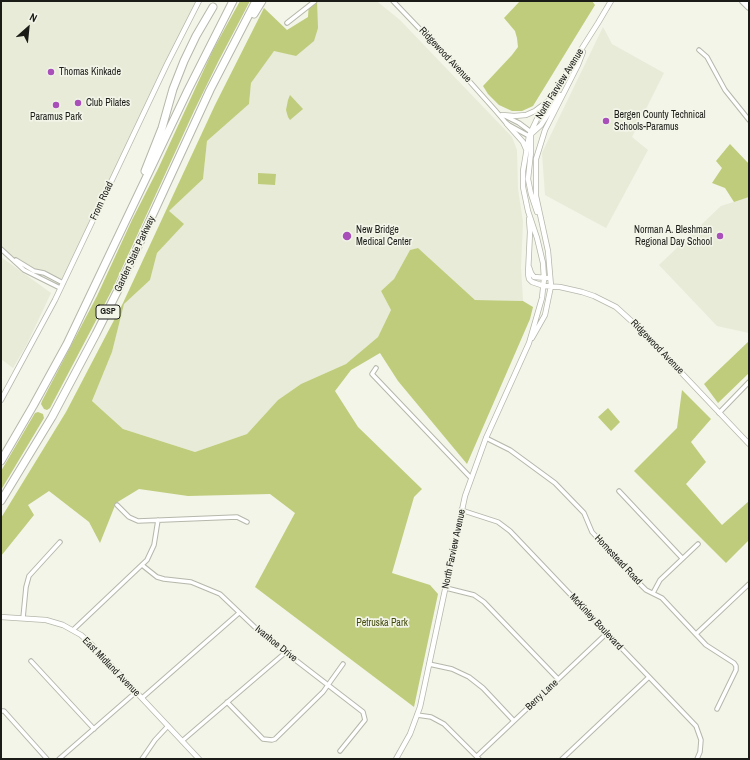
<!DOCTYPE html>
<html>
<head>
<meta charset="utf-8">
<style>
	body { margin:0 }
	#map { position:relative; width:750px; height:760px; overflow:hidden; background:#f2f5e8; font-family:"Archivo Narrow",sans-serif }
	canvas { display:block }
	.frame { position:absolute; inset:0; border:2px solid #1b1c18; pointer-events:none }
	.north { position:absolute; left:8px; top:8px; width:40px; height:40px; -webkit-text-stroke:3px #f2f5e8; paint-order:stroke; rotate:27deg; font-size:11px; font-weight:700; line-height:16px; text-align:center; color:#1b1c18 }
	.north::after { content:''; display:block; margin:auto; width:14px; height:18px; background:#1b1c18; clip-path:polygon(50% 0,100% 100%,50% 72%,0 100%) }
</style>
</head>
<body>
<div id="map">
<canvas width="750" height="760"></canvas>
<div class="frame"></div>
<div class="north">N</div>
</div>
<script>
const g = document.querySelector('canvas').getContext('2d');
g.lineJoin = 'round';
function paint(path, color) { g.fillStyle = color; g.fill(path, 'evenodd'); }
const shape = rows => new Path2D(rows.map(r => 'M' + r).join(''));
function trace(path, color, width, dash) { g.strokeStyle = color; g.lineWidth = width; g.lineCap = dash ? 'butt' : 'round'; g.setLineDash(dash || []); g.stroke(path); }
function label(font, color, halo, rows, align = 'center') {
  g.font = font + ' "Archivo Narrow",sans-serif'; g.lineWidth = 3.5; g.setLineDash([]); g.textBaseline = 'middle'; g.strokeStyle = halo; g.fillStyle = color; for (const [text, x, y, turn = 0] of rows) {
    g.save(); g.translate(x, y); g.rotate((+turn || 0) * Math.PI / 180); g.textAlign = isNaN(turn) ? turn : align; if (halo) g.strokeText(text, 0, 0); g.fillText(text, 0, 0); g.restore();
  }
}
paint(shape([
	[1,1,199,1,63,283,37,271,12,258,1,249],
	[317,1,376,1,379,3,400,20,512,137,517,150,518,189,523,222,521,267,523,301,475,300,418,248,410,250,394,279,381,291,391,310,378,337,346,364,301,384,278,400,247,434,195,452,123,429,92,401,112,352,124,304,150,280,157,253,183,224,168,212,203,179,207,141,249,104,251,83,274,50,296,56],
	[603,27,612,44,664,73,632,137,648,150,606,228,545,195,542,153],
	[749,197,749,333,717,326,659,265,721,206],
	[1,257,51,293,27,344,13,368,1,359]
]), '#e7ebd7');
paint(shape([
	[240,1,250,1,218,62,194,111,112,290,50,408,47,410,44,409,41,404,42,401,97,296,132,220,158,169,213,50],
	[309,1,317,1,318,28,314,41,296,56,274,51,251,83,249,104,207,141,203,179,169,211,184,224,157,253,150,280,124,304,112,352,92,401,123,429,195,452,247,434,278,400,301,384,346,364,378,337,391,310,381,291,394,279,410,250,418,248,475,300,523,301,533,307,530,319,467,464,398,381,380,353,351,370,335,391,358,427,422,489,414,497,392,573,430,585,438,594,414,707,255,587,295,513,270,494,188,496,139,489,116,503,100,543,89,522,49,491,28,505,34,515,1,556,1,518,66,412,123,303,215,105,264,8,287,30,308,17],
	[520,1,592,1,595,5,533,106,522,111,512,111,499,105,488,94,483,86,512,55,518,47,517,38,515,31,504,18],
	[290,95,303,109,290,120,288,117,286,110,288,100],
	[730,144,749,164,749,197,734,202,725,188,712,183,722,168,716,161],
	[258,173,276,174,275,185,258,184],
	[749,341,749,373,718,403,704,384],
	[682,390,711,419,691,442,706,462,686,484,722,525,749,501,749,540,726,563,634,471,677,428],
	[608,408,620,422,611,431,598,417],
	[38,412,43,414,44,418,1,490,1,471,35,413]
]), '#bfcc7b');
const minor = shape([
	[393,1,462,73,495,110,507,124,529,136],
	[287,23,315,1],
	[699,50,707,57,725,90,749,120],
	[505,116,519,123,531,132],
	[1,249,24,270,60,288],
	[16,260,34,271,44,273,63,283],
	[376,368,372,374,471,478],
	[719,413,749,382],
	[486,438,510,450,555,483,584,513,592,532,640,584,646,590,662,598,706,645,734,663,736,666,736,670,717,709],
	[619,491,682,558],
	[117,505,129,517,138,521,237,517,247,522],
	[461,510,498,522,510,531,607,633,696,726,701,740,700,752,697,759],
	[142,565,157,577,164,579,191,582,220,594,263,635,363,712,365,720,340,751],
	[446,588,474,595,484,602,558,679],
	[653,593,660,580,698,544],
	[23,618,26,587,29,576,60,542],
	[73,630,147,560,154,545,158,520],
	[696,634,749,584],
	[31,661,94,729],
	[429,664,452,669,469,677,483,688,514,721],
	[142,698,239,613],
	[227,702,263,739,272,740,275,739,323,692,343,664],
	[1,711,4,711,47,759],
	[417,715,431,717,444,724,479,759],
	[182,741,286,652],
	[477,756,607,633],
	[59,759,136,692],
	[142,759,155,740,168,726],
	[562,759,649,677]
]);
const tertiary = shape([
	[502,115,514,116,526,115,535,111,547,102],
	[507,124,523,142,526,149],
	[531,133,531,152,528,179,531,194,537,212],
	[530,135,541,125,560,95],
	[529,219,530,232,528,274,529,279,532,282,544,286,560,287,582,292,594,296,616,307,638,327,749,444],
	[529,267,531,273,534,277,547,278],
	[532,338,545,315,551,286,548,251,536,196,536,159,545,130,578,65,583,52],
	[1,400,55,300,167,64,199,1],
	[1,617,46,620,63,625,81,635,91,644,199,759],
	[396,759,410,734,420,707,465,496,486,438,529,343,542,298,544,279,543,263,537,238,528,211,523,187,523,171,529,136,537,119,598,23,611,1]
]);
const primary = shape([
	[743,1,749,7]
]);
const motorway = shape([
	[254,14,262,1],
	[145,171,162,128,173,89,184,61,196,36,213,7],
	[1,461,33,406,67,344,188,90,233,1],
	[1,501,52,417,96,334,117,292,210,90,256,1]
]);
trace(minor, '#b5b7ab', 5.5);
trace(tertiary, '#b5b7ab', 6);
trace(primary, '#b5b7ab', 8);
trace(motorway, '#b5b7ab', 9);
trace(minor, '#fff', 3.5);
trace(tertiary, '#fff', 4.5);
trace(primary, '#fff', 6);
trace(motorway, '#fff', 7);
for (const [x, y, r, color] of [
	[51,72,4,"#a94fba"],
	[78,103,4,"#a94fba"],
	[56,105,4,"#a94fba"],
	[606,121,4,"#a94fba"],
	[347,236,5,"#a94fba"],
	[720,236,4,"#a94fba"]
]) { const dot = new Path2D(); dot.arc(x, y, r, 0, 2 * Math.PI); g.fillStyle = color; g.fill(dot); trace(dot, '#f2f5e8', 1.5); }
for (const [x, y, w] of [
	[108,312,24]
]) { const box = new Path2D(); box.roundRect(x - w / 2, y - 7, w, 14, 3); g.fillStyle = '#f2f5e8'; g.fill(box); trace(box, '#1b1c18', 1); }
label('bold 9px', '#1b1c18', null, [
	["GSP",108,312]
]);
label('10px', '#1b1c18', '#f2f5e8', [
	["Ridgewood Avenue",445,55,47],
	["North Farview Avenue",560,84,-58],
	["From Road",102,201,-65],
	["Garden State Parkway",135,254,-65],
	["Ridgewood Avenue",657,347,46],
	["North Farview Avenue",454,549,-78],
	["Homestead Road",618,560,47],
	["McKinley Boulevard",596,622,47],
	["Ivanhoe Drive",276,644,39],
	["East Midland Avenue",111,667,46],
	["Berry Lane",542,695,-43]
]);
label('10px', '#1b1c18', '#f2f5e8', [
	["Thomas Kinkade",59,72],
	["Club Pilates",86,103],
	["Bergen County Technical",614,115],
	["Schools-Paramus",614,127],
	["Paramus Park",56,117,"center"],
	["New Bridge",356,230],
	["Medical Center",356,242],
	["Norman A. Bleshman",712,230,"right"],
	["Regional Day School",712,242,"right"]
], 'left');
label('10px', '#434a0b', '#f2f5e8', [
	["Petruska Park",382,623]
]);
</script>
</body>
</html>
